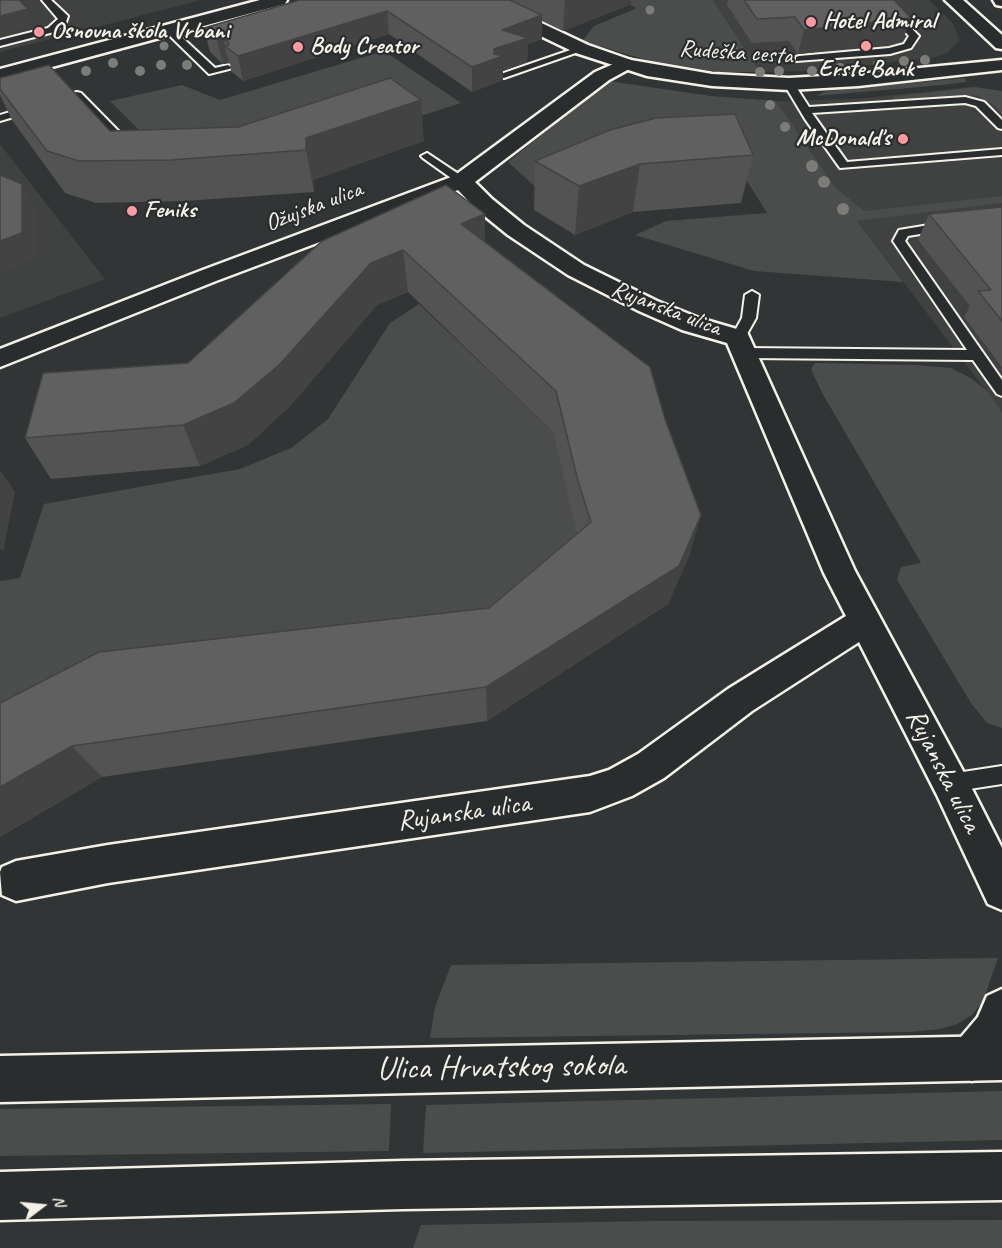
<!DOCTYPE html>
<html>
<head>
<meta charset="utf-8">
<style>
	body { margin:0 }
	#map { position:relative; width:1002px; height:1248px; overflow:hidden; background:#323535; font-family:Caveat,sans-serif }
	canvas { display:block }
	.north { position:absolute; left:12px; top:1176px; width:60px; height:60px; -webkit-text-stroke:4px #2a2d2e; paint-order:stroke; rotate:74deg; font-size:16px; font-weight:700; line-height:24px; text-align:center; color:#f4f1e8 }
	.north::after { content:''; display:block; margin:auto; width:21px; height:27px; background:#f4f1e8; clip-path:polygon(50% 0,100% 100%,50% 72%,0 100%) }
</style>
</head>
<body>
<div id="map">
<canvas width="1002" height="1248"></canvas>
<div class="north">N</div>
</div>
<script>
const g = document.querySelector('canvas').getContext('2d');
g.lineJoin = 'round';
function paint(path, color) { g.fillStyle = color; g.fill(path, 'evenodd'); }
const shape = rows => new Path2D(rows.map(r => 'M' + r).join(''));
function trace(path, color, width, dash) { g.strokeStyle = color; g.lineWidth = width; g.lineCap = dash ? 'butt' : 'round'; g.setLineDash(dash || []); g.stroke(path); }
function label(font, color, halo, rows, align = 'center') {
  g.font = font + ' Caveat,sans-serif'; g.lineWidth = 4.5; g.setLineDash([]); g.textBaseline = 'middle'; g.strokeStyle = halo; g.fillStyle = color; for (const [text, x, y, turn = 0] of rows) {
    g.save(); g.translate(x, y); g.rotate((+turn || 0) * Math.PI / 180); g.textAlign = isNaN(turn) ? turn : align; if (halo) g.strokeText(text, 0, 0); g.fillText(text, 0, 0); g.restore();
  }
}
paint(shape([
	[0,0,201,0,0,52],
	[713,0,929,0,952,22,960,40,947,53,936,57,819,71,760,72],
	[974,87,1002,91,1002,412,857,221,870,219,865,211,835,187,776,101,855,99],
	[0,144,105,279,0,318]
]), '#404242');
paint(shape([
	[619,0,713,0,760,72,718,72,647,60,582,41,594,26,637,8],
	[384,51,461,103,405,121,167,158,110,101,182,85,220,100],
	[965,78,966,82,942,85,816,96,826,91],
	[608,81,711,96,776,101,835,187,865,211,1002,196,1002,203,857,221,903,282,754,271,635,235,666,221,767,213,737,165,550,200,508,162],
	[974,87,1002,91,1002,113,992,103,988,103,978,95,897,102,893,97],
	[419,304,553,432,586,561,490,644,0,753,0,581,20,578,44,504,240,469,291,448,328,419,390,323],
	[815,363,916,365,951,368,971,378,988,392,1002,412,1002,728,987,723,971,703,897,580,901,567,921,563,821,391,811,369],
	[998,958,983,1001,972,1015,957,1024,941,1029,910,1032,430,1038,435,1007,451,965],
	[1002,1091,1002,1140,423,1153,426,1105],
	[391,1104,389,1151,0,1156,0,1109],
	[1002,1220,1002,1248,413,1248,421,1225,659,1221]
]), '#4b4d4c');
const lane = shape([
	[42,0,51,0,68,16,66,22,54,32,0,46,0,40,48,28,58,19,42,0],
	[876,0,886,0,917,34,919,36,911,48,890,54,796,61,796,57,799,56,889,48,904,44,909,36,876,0],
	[166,28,172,28,215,68,228,65,233,68,209,74,166,32,166,28],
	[579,47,587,49,504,78,495,76,579,47],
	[789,81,793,82,809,107,965,97,984,102,1002,120,1002,129,998,128,976,106,965,103,812,113,847,162,1002,149,1002,155,840,168,805,119,784,84,789,81],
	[77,92,81,93,133,146,133,150,125,150,75,99,0,121,0,115,77,92],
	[427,153,466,179,466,183,458,183,423,158,421,156,427,153],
	[947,222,951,223,951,229,908,236,905,241,1002,380,1002,396,997,394,973,360,745,358,738,353,745,348,967,350,893,241,899,230,947,222],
	[752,291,759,295,756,318,743,341,733,341,731,338,742,318,745,295,752,291],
	[1002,766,1002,784,950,792,943,790,940,783,943,776,950,774,1002,766]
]);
const street = shape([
	[260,0,287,0,285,4,0,81,0,69,260,0],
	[625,59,631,60,634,64,631,68,609,80,475,182,492,199,524,225,584,265,657,301,699,318,747,332,855,571,963,771,1002,848,1002,910,988,904,937,795,859,642,752,711,664,778,632,796,590,812,108,883,16,901,2,895,0,872,2,867,16,861,108,845,590,776,609,770,638,754,728,689,846,616,824,573,727,343,682,330,639,311,568,275,508,235,476,209,458,190,216,281,0,367,0,349,200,271,454,176,595,72,625,59],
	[1002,989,1002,1056,988,1075,972,1081,956,1075,950,1059,956,1043,978,1017,987,996,1002,989]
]);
const secondary = shape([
	[472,0,493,0,588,45,631,60,712,74,789,78,858,74,1002,60,1002,70,858,86,789,90,712,86,647,76,576,53,474,4,472,0],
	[945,0,963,0,1002,35,1002,49,996,48,945,0],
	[993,0,1002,0,1002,6,996,5,993,0],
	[1002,1036,1002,1080,0,1102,0,1056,1002,1036],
	[1002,1152,1002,1200,403,1209,0,1220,0,1172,403,1161,1002,1152]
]);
trace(lane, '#f4f1e8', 4);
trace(street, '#f4f1e8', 5);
trace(secondary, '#f4f1e8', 5);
paint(lane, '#2a2d2e');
paint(street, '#2a2d2e');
paint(secondary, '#2a2d2e');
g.fillStyle = '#7c7d79';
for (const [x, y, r] of [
	[650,10,4.5],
	[164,46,4.5],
	[711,48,4.5],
	[733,50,4.5],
	[925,60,5],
	[904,61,5],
	[113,63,5],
	[878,64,5],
	[161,65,5],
	[187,65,5],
	[840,68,5],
	[86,71,5],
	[140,71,5],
	[779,71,5],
	[812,71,5],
	[760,72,5],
	[770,105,5],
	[785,127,5],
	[812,166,6],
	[824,182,6],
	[843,209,6]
]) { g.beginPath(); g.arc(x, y, r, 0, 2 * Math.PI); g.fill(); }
paint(shape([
	[300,0,631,0,631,4,563,31,542,21,542,39,528,44,527,62,503,71,503,80,472,92,389,34,243,81,231,71,230,63,223,64,210,52,204,28],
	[728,0,894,0,911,18,902,42,798,54,789,41,752,43,727,5],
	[0,78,110,131,238,127,424,141,313,180,314,192,185,201,96,203,65,193,12,120,0,95],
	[753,155,741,203,633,212,575,235,534,210,535,161],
	[1002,207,1002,367,964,317,970,306,918,240,929,214],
	[485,214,485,243,690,554,668,604,487,721,102,777,0,837,0,703,489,608,577,534,574,521,553,432,408,292,377,305,290,406,248,445,200,466,51,479,25,438,188,363,322,241]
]), '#525352');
paint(shape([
	[565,0,631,0,631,4,563,31],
	[28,9,34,26,0,35,0,16],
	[387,11,389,34,243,81,238,56],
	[542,15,542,39,528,44,527,62,503,71,503,80,472,92,472,67,494,49,502,30],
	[911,18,902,42,798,54,804,30],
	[217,39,223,39,229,63,223,64],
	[421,100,424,141,313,180,314,192,306,150,306,138],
	[640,164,633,212,575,235,579,186],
	[22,184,35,210,35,259,2,272,1,286,0,286,0,241],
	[485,214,485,256,461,224],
	[403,250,408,292,377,305,290,406,248,445,200,466,183,425,371,263],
	[0,470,15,492,3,552,0,548],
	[701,515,690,554,668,604,487,721,486,687],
	[72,746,102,777,0,837,0,787]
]), '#424342');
const building = shape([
	[0,0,19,0,28,9,0,16,0,0],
	[300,0,510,0,542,15,502,30,528,38,494,49,494,54,503,56,472,67,387,11,238,56,225,46,229,45,228,42,223,39,217,39,204,28,300,0],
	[744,0,894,0,911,18,804,30,795,17,757,19,744,0],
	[49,65,110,131,238,127,390,78,421,100,306,138,306,150,171,160,79,161,47,151,0,89,0,78,49,65],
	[735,114,753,155,640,164,579,186,535,161,610,130,656,118,735,114],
	[0,175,22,184,22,233,0,241,0,175],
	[446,185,485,214,461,224,650,367,665,419,701,515,679,566,486,687,72,746,0,787,0,703,99,652,489,608,591,522,578,481,556,391,403,250,371,263,279,365,234,403,183,425,25,438,43,373,188,363,322,241,446,185],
	[1002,207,1002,321,978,291,991,290,929,214,1002,207]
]);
paint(building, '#5f605f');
trace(building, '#424342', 1.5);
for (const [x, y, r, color] of [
	[811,22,6,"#ff9aa2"],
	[39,32,6,"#ff9aa2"],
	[866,46,6,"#ff9aa2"],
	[298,47,6,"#ff9aa2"],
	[903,139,6,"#ff9aa2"],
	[132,211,6,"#ff9aa2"]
]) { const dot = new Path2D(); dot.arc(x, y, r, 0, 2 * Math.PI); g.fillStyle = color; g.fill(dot); trace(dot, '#2a2d2e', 2); }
label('bold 24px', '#f4f1e8', '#2a2d2e', [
	["Hotel Admiral",823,22],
	["Osnovna škola Vrbani",51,32],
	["Body Creator",310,47],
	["Erste Bank",866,70,"center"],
	["McDonald's",891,139,"right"],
	["Feniks",144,211]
], 'left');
label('24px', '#f4f1e8', '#2a2d2e', [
	["Rudeška cesta",736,53,4],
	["Ožujska ulica",314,207,-21],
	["Rujanska ulica",666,309,21]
]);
label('28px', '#f4f1e8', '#2a2d2e', [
	["Rujanska ulica",943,771,63],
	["Rujanska ulica",464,813,-8]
]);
label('33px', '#f4f1e8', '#2a2d2e', [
	["Ulica Hrvatskog sokola",501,1068,-1]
]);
</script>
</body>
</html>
